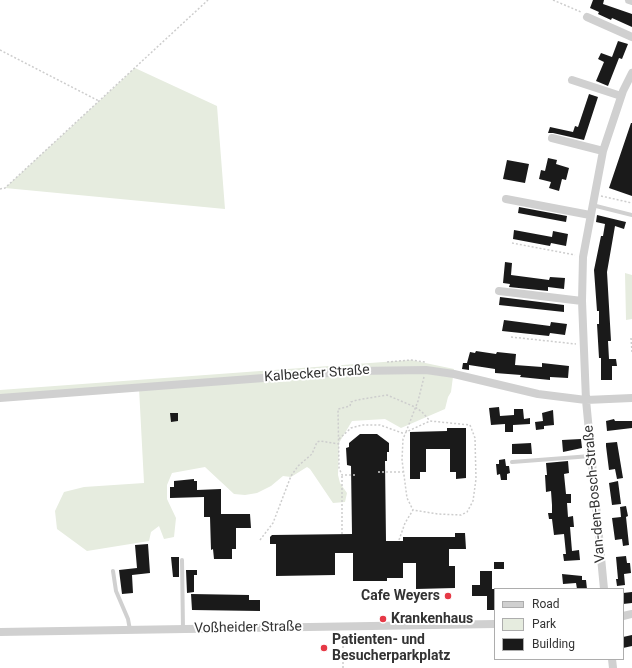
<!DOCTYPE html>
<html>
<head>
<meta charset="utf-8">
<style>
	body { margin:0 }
	#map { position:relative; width:632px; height:668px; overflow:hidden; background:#fff; font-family:Roboto,sans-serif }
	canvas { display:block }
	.legend { position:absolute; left:494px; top:588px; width:130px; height:72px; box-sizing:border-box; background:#fff; border:1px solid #adadad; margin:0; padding:5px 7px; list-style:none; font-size:12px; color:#333 }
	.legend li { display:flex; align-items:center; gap:8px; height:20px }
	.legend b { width:20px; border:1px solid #adadad }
</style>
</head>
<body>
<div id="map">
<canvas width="632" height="668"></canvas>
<ul class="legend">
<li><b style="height:5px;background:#d0d0d0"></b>Road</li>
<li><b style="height:11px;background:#e6ecdf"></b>Park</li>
<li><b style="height:11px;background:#1a1a1a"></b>Building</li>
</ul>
</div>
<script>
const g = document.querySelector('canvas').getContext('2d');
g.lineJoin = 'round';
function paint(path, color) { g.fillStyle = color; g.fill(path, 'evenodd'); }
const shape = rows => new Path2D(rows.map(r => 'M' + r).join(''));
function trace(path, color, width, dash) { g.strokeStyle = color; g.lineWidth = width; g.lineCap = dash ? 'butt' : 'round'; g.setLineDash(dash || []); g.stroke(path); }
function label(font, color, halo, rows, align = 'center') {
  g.font = font + ' Roboto,sans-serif'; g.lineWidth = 4; g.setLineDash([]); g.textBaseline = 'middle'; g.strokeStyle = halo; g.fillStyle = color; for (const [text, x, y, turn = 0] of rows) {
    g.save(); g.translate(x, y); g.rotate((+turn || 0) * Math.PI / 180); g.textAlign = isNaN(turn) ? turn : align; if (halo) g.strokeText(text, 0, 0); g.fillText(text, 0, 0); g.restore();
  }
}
paint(shape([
	[135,68,217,106,225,209,5,188],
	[625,273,632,275,632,319,626,320],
	[411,360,454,369,451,392,448,397,445,409,401,428,385,419,352,421,339,443,338,475,340,483,347,493,345,502,333,503,310,469,307,467,291,477,283,476,271,486,257,493,245,495,234,494,205,467,172,473,167,485,167,499,176,518,174,537,164,539,159,526,151,532,149,541,87,551,57,529,55,511,64,492,84,487,144,483,139,388,0,398,0,390]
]), '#e6ecdf');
paint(shape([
	[593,0,604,0,603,4,632,14,632,27,612,18,611,20,598,14,599,12,590,8],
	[618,41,628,44,622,59,619,58,608,86,596,81,604,62,598,59,601,53,612,57],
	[589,94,598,97,584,140,553,133,548,133,550,127,573,132,575,126,578,127],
	[631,123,632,123,632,196,609,188],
	[548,158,557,160,556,164,569,168,566,180,562,179,559,191,549,188,551,182,539,179,541,170,545,171],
	[507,160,529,164,525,183,503,179],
	[519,207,567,216,566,222,518,213],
	[597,215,626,222,624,229,615,226,607,272,611,341,608,341,609,359,616,359,617,366,612,366,612,380,601,380,601,358,599,358,597,324,599,324,599,311,597,311,594,270,601,236,603,236,605,224,596,222],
	[514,230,552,237,553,231,568,234,566,246,551,243,550,246,513,239],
	[505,262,512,263,511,275,549,280,550,277,565,278,564,289,548,287,548,291,509,287,510,284,503,283],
	[500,297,564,305,564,312,499,305],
	[504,320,550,326,551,322,567,324,565,335,550,333,549,336,502,331],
	[476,351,496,354,497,352,516,354,515,365,542,367,542,363,569,366,568,378,550,377,550,380,520,377,521,375,495,373,495,369,469,365,469,370,462,369,463,363,467,363,470,352,475,353],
	[499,407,500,416,514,415,514,409,523,409,524,419,530,418,530,424,513,425,513,432,505,432,505,424,491,425,489,408],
	[553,410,554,425,544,426,544,429,536,430,535,422,543,421,542,413],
	[170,413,178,413,178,421,171,422],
	[614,419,615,421,632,421,632,428,607,431,606,421],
	[447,428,466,428,466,478,456,479,456,472,450,472,450,449,426,449,426,472,420,472,420,479,410,479,410,432,447,431],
	[360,434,377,434,389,443,389,452,387,452,387,461,385,461,386,541,403,541,403,537,455,537,455,533,465,533,466,549,449,549,449,566,455,566,455,588,416,589,416,563,403,563,403,578,387,578,387,581,353,581,353,553,335,553,335,575,276,576,276,544,270,544,270,537,272,535,352,534,351,466,347,465,346,448,349,447,349,443],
	[581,439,582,448,563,452,562,440],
	[617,442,623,478,617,479,615,469,609,470,606,446,606,443],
	[531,443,532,454,512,454,512,444],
	[505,459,506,466,509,466,510,473,507,474,507,480,501,480,500,474,497,475,496,464,499,464,499,460],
	[568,461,569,473,564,474,566,494,571,494,571,503,567,503,568,517,573,516,574,527,570,527,572,551,579,550,580,560,564,561,563,554,566,554,564,534,554,535,552,519,549,519,548,513,552,513,552,505,551,491,546,492,545,475,547,475,546,463],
	[194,479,194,481,197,481,197,490,221,489,221,514,250,514,251,528,236,528,236,549,232,549,232,559,214,559,213,549,211,550,210,517,204,517,204,497,170,498,170,487,174,487,174,481],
	[618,481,621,504,612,505,609,483],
	[626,506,628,516,626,517,629,545,623,546,622,539,615,540,612,518,621,517,620,507],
	[148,544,150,573,132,575,133,593,122,594,119,570,137,568,135,545],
	[626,556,627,563,630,563,631,573,624,574,625,585,617,586,616,579,618,579,616,557],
	[171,557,179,557,179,577,173,577],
	[494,562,504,562,504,569,494,569],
	[186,570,197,570,197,575,194,575,194,592,187,593],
	[480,571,492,571,492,589,495,589,495,610,487,610,487,596,472,596,472,585,480,585],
	[562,574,582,576,582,580,586,580,587,589,577,589,576,583,563,584],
	[632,592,632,603,623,604,623,593],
	[191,594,249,595,249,600,260,600,260,611,192,610],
	[632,635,632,646,623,648,623,637]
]), '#1a1a1a');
trace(shape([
	[553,0,581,12],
	[0,50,99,101],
	[0,189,5,188,208,0],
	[601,196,632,203],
	[512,243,575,255],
	[511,337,576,344],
	[631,338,632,352],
	[387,362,411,360,425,362],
	[406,432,418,401,424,377],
	[339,439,351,428,362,425,380,425,405,434],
	[378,472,405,472],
	[355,475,342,475,339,468,338,409,350,406,351,402,357,400,387,395,415,407,422,412,430,421],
	[342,534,342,475],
	[260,540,273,523,291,476,298,466,312,454,317,442,320,441,339,444],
	[399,540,405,523,413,510,438,514,461,515,467,512,473,501,476,479,475,438,470,425,430,421,406,432,403,439,402,460,407,498,413,510],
	[343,634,343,668]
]), '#cdcdcd', 1.5, [2, 2]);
trace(shape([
	[592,205,632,215],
	[512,462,591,456],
	[182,560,183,629],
	[113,571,116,591,128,619,130,630]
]), '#d0d0d0', 4);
trace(shape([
	[629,0,632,1],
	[587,17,632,37],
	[572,80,621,96],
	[552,138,603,151],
	[506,199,590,215],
	[499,291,582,301],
	[0,398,356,371,426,370,454,374,538,394,586,400,632,398],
	[604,589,586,400,582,301,583,257,603,151,623,91,632,73],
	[623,616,632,614],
	[0,632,495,624],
	[612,659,613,668]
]), '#d0d0d0', 8);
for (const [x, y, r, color] of [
	[448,596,4,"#e63946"],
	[383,619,4,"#e63946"],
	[324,648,4,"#e63946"]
]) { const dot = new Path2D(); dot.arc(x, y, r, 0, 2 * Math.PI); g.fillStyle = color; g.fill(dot); trace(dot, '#fff', 1.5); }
label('14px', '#333', '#fff', [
	["Kalbecker Straße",317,374,-4],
	["Van-den-Bosch-Straße",595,494,-95],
	["Voßheider Straße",248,628,-1]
]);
label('bold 14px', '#333', '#fff', [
	["Cafe Weyers",440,596,"right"],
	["Krankenhaus",391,619],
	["Patienten- und",332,640],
	["Besucherparkplatz",332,656]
], 'left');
</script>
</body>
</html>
